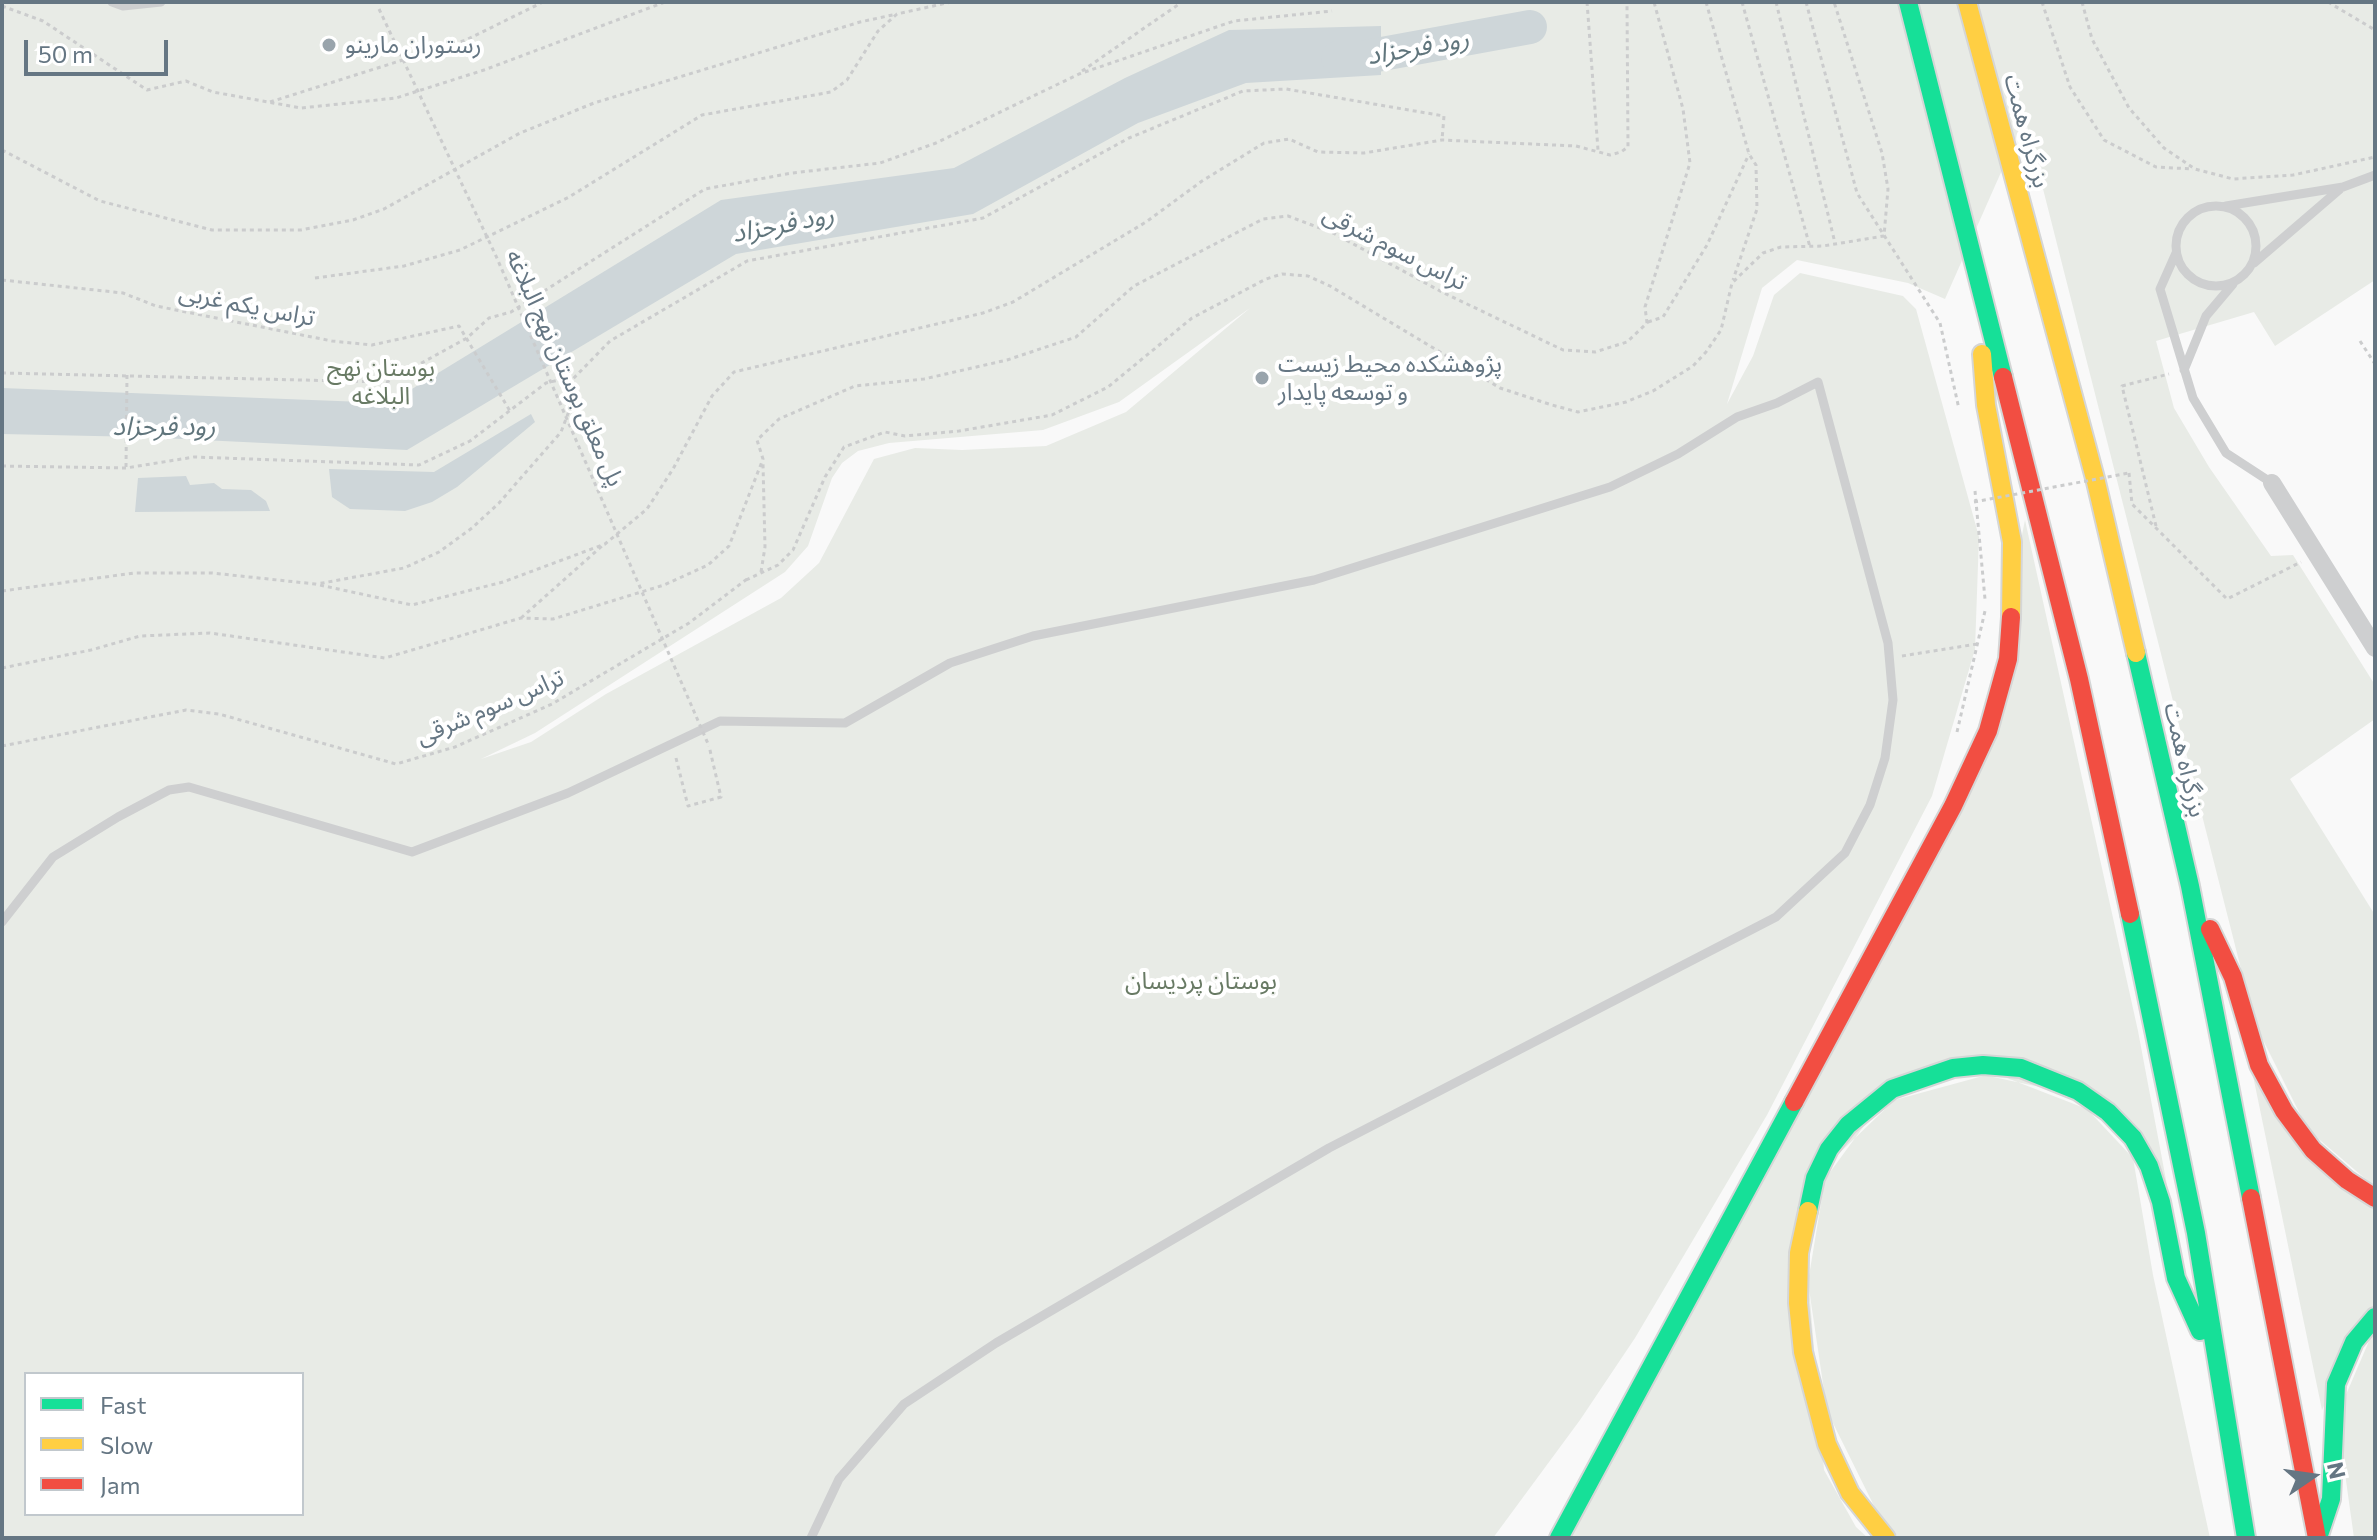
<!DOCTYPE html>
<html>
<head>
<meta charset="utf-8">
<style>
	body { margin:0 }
	#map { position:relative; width:2377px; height:1540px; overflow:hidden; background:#f9f9f9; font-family:Commissioner,sans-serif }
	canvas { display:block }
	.frame { position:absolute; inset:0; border:4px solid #657683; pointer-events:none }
	.legend { position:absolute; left:24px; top:1372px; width:280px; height:144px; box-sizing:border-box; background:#fff; border:2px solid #c1c8cd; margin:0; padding:10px 14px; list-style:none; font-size:24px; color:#657683 }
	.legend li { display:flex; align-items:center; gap:16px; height:40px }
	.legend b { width:40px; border:2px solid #c1c8cd }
	.north { position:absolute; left:2273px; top:1436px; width:80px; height:80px; -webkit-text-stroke:6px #fff; paint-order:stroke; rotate:77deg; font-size:22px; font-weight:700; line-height:32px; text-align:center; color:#657683 }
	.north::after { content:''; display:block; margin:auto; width:28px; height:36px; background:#657683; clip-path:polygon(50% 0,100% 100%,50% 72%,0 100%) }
	.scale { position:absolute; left:24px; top:40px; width:144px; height:36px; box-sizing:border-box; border:4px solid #657683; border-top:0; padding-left:10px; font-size:24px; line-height:28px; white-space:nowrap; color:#657683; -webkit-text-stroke:6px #fff; paint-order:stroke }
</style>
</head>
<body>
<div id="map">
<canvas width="2377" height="1540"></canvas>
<div class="frame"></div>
<ul class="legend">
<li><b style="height:10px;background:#16e098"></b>Fast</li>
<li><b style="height:10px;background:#ffcf43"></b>Slow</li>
<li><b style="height:10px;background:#f24e42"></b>Jam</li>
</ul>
<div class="north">N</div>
<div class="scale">50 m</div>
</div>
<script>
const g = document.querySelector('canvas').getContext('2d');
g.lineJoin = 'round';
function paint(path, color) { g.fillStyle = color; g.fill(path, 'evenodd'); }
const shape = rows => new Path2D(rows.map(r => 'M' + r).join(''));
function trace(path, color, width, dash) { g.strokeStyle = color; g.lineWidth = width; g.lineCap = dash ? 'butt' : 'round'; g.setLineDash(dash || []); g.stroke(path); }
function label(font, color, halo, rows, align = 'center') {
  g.font = font + ' Commissioner,"Noto Sans Arabic",sans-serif'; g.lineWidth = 8; g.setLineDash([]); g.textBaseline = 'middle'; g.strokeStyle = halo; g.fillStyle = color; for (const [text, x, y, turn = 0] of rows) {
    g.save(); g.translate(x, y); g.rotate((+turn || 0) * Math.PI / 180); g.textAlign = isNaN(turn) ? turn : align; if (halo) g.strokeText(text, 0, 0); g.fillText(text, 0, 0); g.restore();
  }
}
paint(shape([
	[2,2,2375,2,2375,280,2275,346,2254,312,2156,341,2174,408,2209,467,2271,556,2293,555,2375,685,2375,719,2290,779,2375,915,2375,1187,2308,1130,2255,1024,2025,118,1945,299,1908,283,1797,260,1762,288,1727,404,1753,356,1774,295,1800,273,1903,296,1916,309,1979,537,1975,649,1932,796,1767,1115,1635,1338,1580,1420,1493,1538,2,1538],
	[1250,308,1126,412,1046,446,962,450,915,448,874,459,819,563,781,598,606,694,531,742,481,759,535,733,785,572,808,546,832,478,842,463,858,451,889,443,1043,430,1119,402],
	[26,1374,302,1374,302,1514,26,1514],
	[2025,520,2138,1031,2173,1217,2106,1101,1932,1064,1801,1190,1824,1470,1856,1527,1868,1538,1568,1538,1971,789],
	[2251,1066,2375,1206,2375,1304,2322,1410],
	[1994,1073,2087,1109,2133,1158,2153,1275,2210,1538,1899,1538,1881,1520,1827,1411,1808,1282,1825,1179,1880,1104],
	[2375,1327,2375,1535,2354,1538,2342,1452,2342,1404]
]), '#e8ebe6');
paint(shape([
	[1381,26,1381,75,1246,83,1138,123,973,214,736,254,407,450,141,437,2,434,2,388,389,403,721,200,954,168,1125,78,1229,30],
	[531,414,535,422,457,487,432,502,405,511,350,509,332,497,329,469,434,472],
	[186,476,190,485,214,483,222,489,251,490,266,501,270,511,135,512,138,478]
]), '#ced6d9');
trace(shape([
	[1338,58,1360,58,1530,27]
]), '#ced6d9', 34);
const fast = shape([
	[1908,2,2003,377],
	[2136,653,2190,886,2251,1198],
	[2130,914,2196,1233,2246,1538],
	[1808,1211,1815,1178,1829,1149,1848,1125,1892,1089,1953,1068,1983,1065,2021,1068,2078,1091,2108,1112,2133,1138,2149,1166,2161,1202,2176,1278,2200,1331],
	[2319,1535,2331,1499,2336,1384,2354,1342,2375,1317],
	[1559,1538,1794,1102]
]);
const slow = shape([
	[1967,2,2096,482,2136,653],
	[1982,354,1986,405,2012,542,2011,617],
	[1808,1211,1799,1253,1798,1303,1803,1352,1827,1444,1850,1493,1886,1538]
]);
const jam = shape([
	[2003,377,2079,679,2130,914],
	[2210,929,2233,977,2259,1065,2284,1111,2313,1150,2347,1180,2375,1198],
	[1794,1102,1953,806,1988,731,2008,659,2011,617],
	[2251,1198,2317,1538]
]);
trace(fast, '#d5d6d6', 22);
trace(slow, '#d5d6d6', 22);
trace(jam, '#d5d6d6', 22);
trace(shape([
	[1587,2,1598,150],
	[1706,2,1749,154,1756,165,1757,209,1733,280],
	[1742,2,1810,247],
	[1776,2,1835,243],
	[1806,2,1857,193,1940,323,1959,409],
	[2042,2,2070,87,2104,140,2156,167,2193,169],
	[2082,2,2092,39,2129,108,2164,148,2195,169,2233,179,2293,175,2375,157],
	[2328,2,2375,30],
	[2,6,43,21,147,90,186,81,213,92,301,108,396,98,484,70,665,2],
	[1082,71,1182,2],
	[270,102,466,40,543,2],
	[2,150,100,201,212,230,301,230,353,220,384,209,520,133,594,103,860,22,897,14],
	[315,278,404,266,460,250,569,197,702,115,831,92,847,80,878,31,897,14,951,2],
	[2,280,123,293,156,306,332,341,372,345,459,326,510,411],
	[1648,322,1663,317,1707,245,1749,154],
	[2360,341,2375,364],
	[2,373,387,382,467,338,489,318,511,312,705,189,792,173,880,163,936,143,1079,74,1234,21,1332,11],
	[568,384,610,341,747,261,983,218,1129,138,1243,91,1286,89,1444,116,1442,140],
	[2,466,126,468,194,457,419,465,470,441,546,383,559,380,568,384,574,398,561,432,499,503,472,528,439,552,404,568,317,584],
	[126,467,127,374],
	[2129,473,2132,504,2227,599,2301,562],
	[1975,491,1985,599],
	[2156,526,2122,386,2169,374],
	[761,572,765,547,763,464],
	[746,580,778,565,793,550,825,477,844,447,885,432,905,436,959,431,1052,415,1108,387,1192,318,1266,279,1282,274,1308,276,1330,286,1500,388,1552,405,1578,412,1626,402,1653,391,1693,366,1706,352,1721,330,1732,283,1763,253,1781,247,1823,246,1884,236,1888,189,1882,153,1834,2],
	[2,591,134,573,212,573,315,584,412,605,503,582,605,544,647,509,673,469,712,396,734,372,983,313,1013,302,1146,222,1202,181,1264,143,1289,139,1318,152,1364,153,1442,140,1576,146,1610,155,1621,152,1628,147,1627,2],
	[521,618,602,546],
	[1902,656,1977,644],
	[2,668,91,650,140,636,210,633,385,658,521,618,553,619,664,585,708,565,729,546,763,459,757,440,779,419,855,386,924,379,1007,360,1076,337,1134,286,1263,219,1288,216,1333,233,1442,292,1563,350,1595,352,1627,342,1647,323,1645,307,1690,163,1683,109,1654,2],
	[1957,732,1985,611],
	[2,746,186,710,219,714,396,764,455,747,552,704,689,623,747,579],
	[676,758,688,806,721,797,709,746]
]), '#cbcccd', 3, [4, 4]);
trace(shape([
	[112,2,123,6,161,2],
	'2176 246a40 40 0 1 1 80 0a40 40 0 1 1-80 0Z',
	[2226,206,2343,187,2375,175],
	[2176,253,2160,289,2193,398,2226,453,2272,483],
	[2254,263,2340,189],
	[2184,370,2206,316,2233,284],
	[2,922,53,857,118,817,169,790,189,787,412,852,568,793,720,721,845,723,950,663,1033,636,1314,580,1610,487,1678,454,1737,417,1777,403,1818,382,1888,643,1893,700,1885,758,1870,805,1845,853,1776,917,1329,1148,996,1343,904,1404,839,1479,811,1538]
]), '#cecfd0', 9);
trace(shape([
	[2272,483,2375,648]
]), '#cecfd0', 18);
trace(fast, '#16e098', 18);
trace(slow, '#ffcf43', 18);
trace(jam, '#f24e42', 18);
trace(shape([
	[379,9,496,256,709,746],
	[1974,502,2129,473]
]), '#cbcccd', 3, [4, 4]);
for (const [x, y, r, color] of [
	[329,45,8,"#99a4ac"],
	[1262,378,8,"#99a4ac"]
]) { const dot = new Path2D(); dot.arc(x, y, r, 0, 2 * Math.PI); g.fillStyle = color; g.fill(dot); trace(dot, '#fff', 3); }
label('24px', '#657683', '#fff', [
	["رستوران مارینو",345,45],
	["پژوهشکده محیط زیست",1278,364],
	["و توسعه پایدار",1278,392]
], 'left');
label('24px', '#657683', '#fff', [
	["بزرگراه همت",2027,131,75],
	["تراس سوم شرقی",1395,248,27],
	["تراس یکم غربی",247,305,11],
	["پل معلق بوستان نهج البلاغه",565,368,66],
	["تراس سوم شرقی",490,707,-23],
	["بزرگراه همت",2185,760,77]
]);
label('24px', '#687a64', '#fff', [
	["بوستان نهج",381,368],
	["البلاغه",381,396],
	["بوستان پردیسان",1201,981]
]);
label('italic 26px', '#60757c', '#fff', [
	["رود فرحزاد",1418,47,-10],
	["رود فرحزاد",783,224,-11],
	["رود فرحزاد",164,426]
]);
</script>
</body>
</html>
